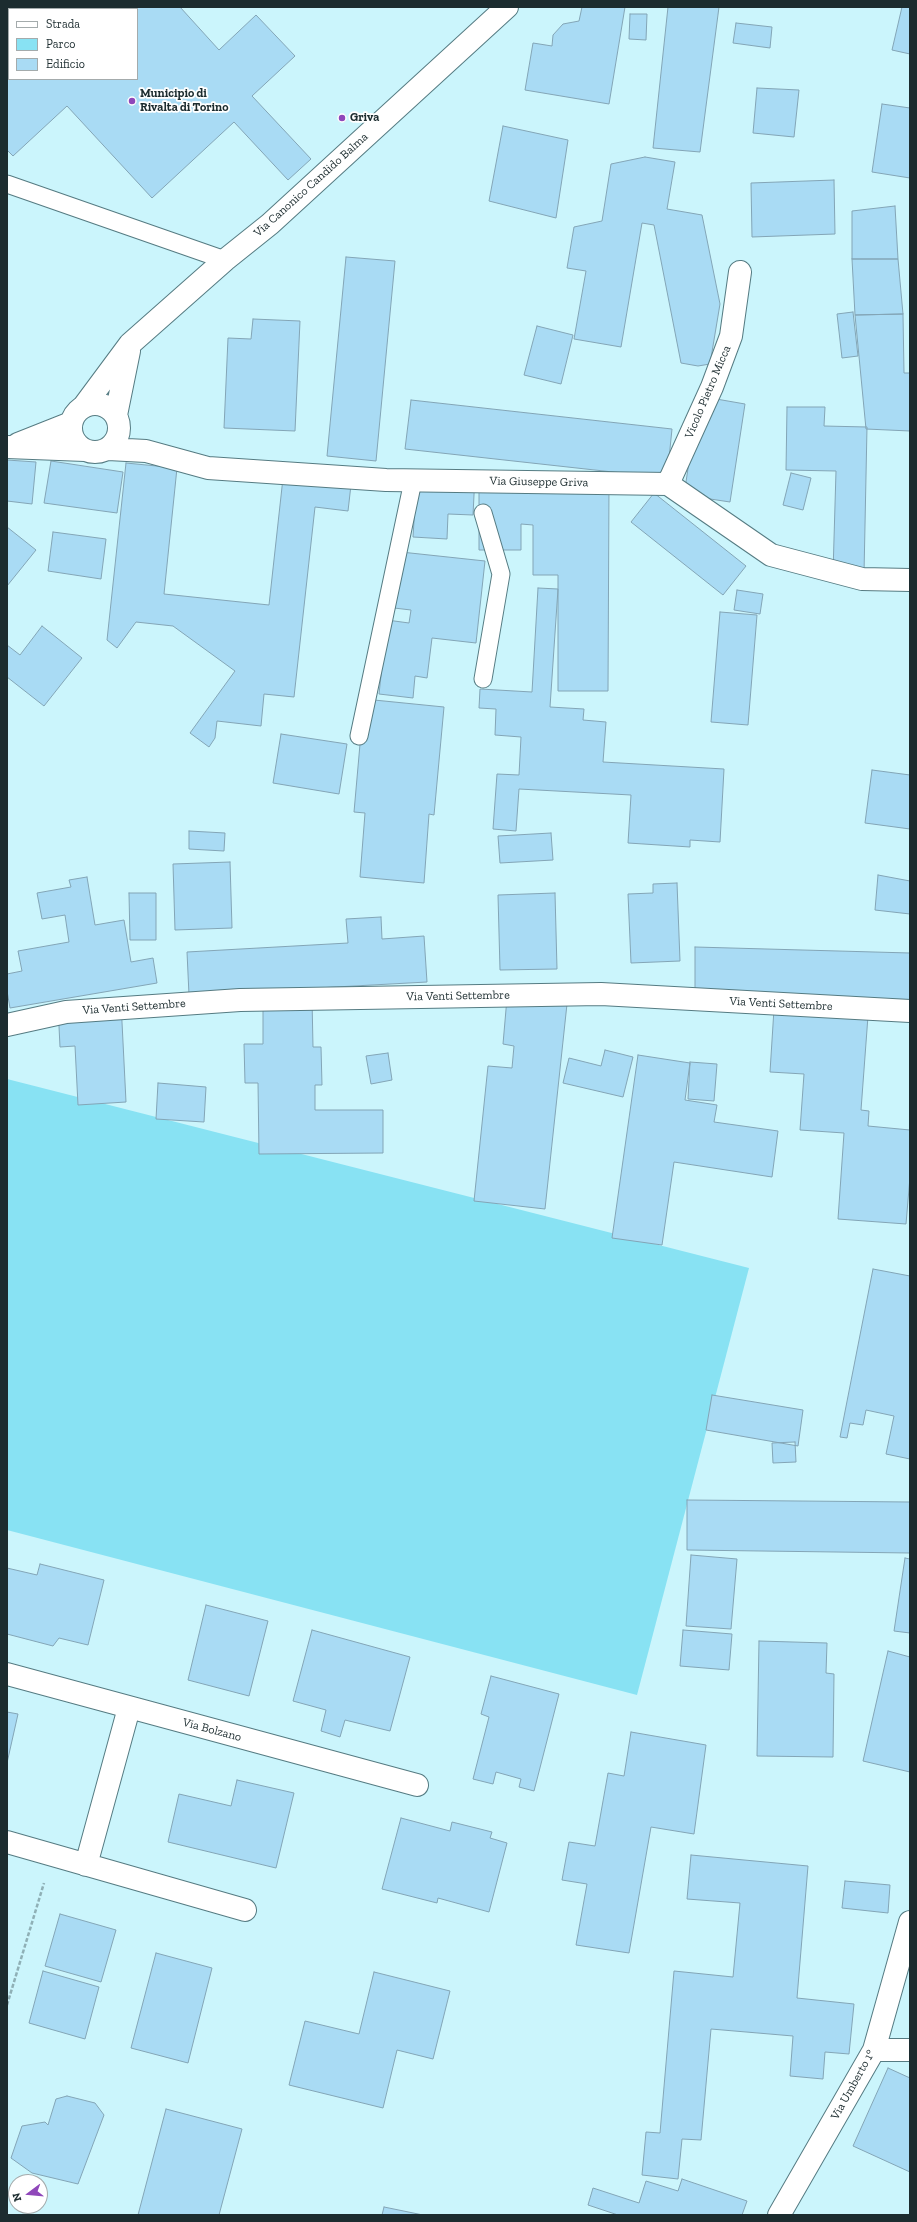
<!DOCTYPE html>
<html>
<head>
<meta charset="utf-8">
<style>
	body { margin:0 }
	#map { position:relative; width:917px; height:2222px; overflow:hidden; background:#cbf5fc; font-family:"Zilla Slab",serif }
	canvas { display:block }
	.frame { position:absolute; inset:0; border:8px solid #1c2c2f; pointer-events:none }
	.legend { position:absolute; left:8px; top:8px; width:130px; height:72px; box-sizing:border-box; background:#fff; border:1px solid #a4abac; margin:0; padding:5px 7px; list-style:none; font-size:12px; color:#1c2c2f }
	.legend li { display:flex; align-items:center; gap:8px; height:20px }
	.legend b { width:20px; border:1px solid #a4abac }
	.north { position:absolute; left:8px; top:2174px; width:40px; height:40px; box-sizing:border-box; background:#fff; border:1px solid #a4abac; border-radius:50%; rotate:254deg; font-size:11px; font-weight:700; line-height:16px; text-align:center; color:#1c2c2f }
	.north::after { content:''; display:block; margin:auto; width:14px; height:18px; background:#8f47ba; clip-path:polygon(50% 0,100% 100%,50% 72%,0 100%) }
</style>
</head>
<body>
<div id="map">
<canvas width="917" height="2222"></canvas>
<div class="frame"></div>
<ul class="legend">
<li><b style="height:5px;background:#fff"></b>Strada</li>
<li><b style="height:11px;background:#88e2f3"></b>Parco</li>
<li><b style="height:11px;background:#a9dbf4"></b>Edificio</li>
</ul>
<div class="north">N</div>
</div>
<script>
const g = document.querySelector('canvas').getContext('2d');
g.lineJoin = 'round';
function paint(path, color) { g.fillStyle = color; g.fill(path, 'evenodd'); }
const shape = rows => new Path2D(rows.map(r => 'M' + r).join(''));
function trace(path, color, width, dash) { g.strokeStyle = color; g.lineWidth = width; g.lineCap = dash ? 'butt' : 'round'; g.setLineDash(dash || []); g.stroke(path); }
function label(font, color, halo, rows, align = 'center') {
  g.font = font + ' "Zilla Slab",serif'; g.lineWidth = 3.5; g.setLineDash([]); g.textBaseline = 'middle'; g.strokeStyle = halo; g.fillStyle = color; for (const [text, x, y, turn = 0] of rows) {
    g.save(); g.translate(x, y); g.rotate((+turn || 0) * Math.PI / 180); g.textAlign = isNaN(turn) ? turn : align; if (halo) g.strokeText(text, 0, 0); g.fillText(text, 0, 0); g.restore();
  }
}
paint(shape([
	[7,1079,749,1268,637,1695,7,1530]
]), '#88e2f3');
const building = shape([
	[130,7,180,7,219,50,256,15,295,56,252,96,311,159,288,180,234,122,152,198,67,106,13,156,7,150,7,52,9,50,9,79,137,79,137,9,128,9,130,7],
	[582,7,625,7,609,104,525,90,533,43,552,46,553,35,563,24,579,21,582,7],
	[668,7,719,7,700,152,653,148,668,7],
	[902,7,910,7,910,54,892,50,902,7],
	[630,14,647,14,646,40,629,39,630,14],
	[736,23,772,27,770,48,733,43,736,23],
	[757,88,799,90,794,137,753,133,757,88],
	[882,104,910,108,910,178,872,172,882,104],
	[503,126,568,140,556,218,489,201,503,126],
	[645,157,675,162,667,209,702,215,720,304,710,364,698,366,681,363,654,225,642,223,621,347,574,339,586,271,567,268,574,227,602,221,611,164,645,157],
	[834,180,835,234,752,237,751,183,834,180],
	[895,206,898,259,852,259,852,211,895,206],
	[346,257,395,261,376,461,327,456,346,257],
	[852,259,898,259,903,314,855,315,852,259],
	[853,312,858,356,842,358,837,314,853,312],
	[903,314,904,373,910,373,910,431,866,429,855,315,903,314],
	[253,319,300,321,295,431,224,428,228,338,251,339,253,319],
	[537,326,573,335,561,384,524,375,537,326],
	[699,396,745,404,730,502,684,495,699,396],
	[411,400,672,429,667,478,405,449,411,400],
	[787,407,825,407,824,426,867,427,864,574,833,573,836,471,786,470,787,407],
	[7,460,36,462,32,504,7,501,7,460],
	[51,461,123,472,117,513,44,503,51,461],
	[126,463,177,468,164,594,269,605,283,478,351,485,348,511,315,507,294,697,264,694,261,726,217,721,215,738,209,747,190,733,235,671,173,626,136,622,117,648,107,640,126,463],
	[417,472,475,475,473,515,448,514,447,539,413,537,417,472],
	[791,473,811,478,803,510,783,505,791,473],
	[479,483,609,484,608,691,558,691,558,575,533,575,533,525,521,524,521,550,479,550,479,483],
	[654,493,746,566,723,595,631,522,654,493],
	[7,527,36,550,7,586,7,527],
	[53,532,106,539,101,579,48,571,53,532],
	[401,552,485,561,476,643,432,638,427,678,415,676,413,698,379,694,387,620,409,623,411,610,394,608,401,552],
	[538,588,558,589,550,707,584,709,583,720,606,722,603,762,724,769,720,842,690,840,690,847,628,843,631,795,519,789,516,831,493,829,497,774,519,775,521,737,495,735,496,709,479,708,480,689,532,692,538,588],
	[737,590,763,594,760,614,734,610,737,590],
	[720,612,757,615,748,725,711,722,720,612],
	[42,626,82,658,44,706,7,677,7,645,20,655,42,626],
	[364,699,444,707,434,815,429,814,424,883,360,877,365,813,354,812,364,699],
	[281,734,347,744,339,794,273,783,281,734],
	[872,770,910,775,910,829,865,823,872,770],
	[189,831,225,833,224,851,189,849,189,831],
	[551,833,553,860,500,863,498,836,551,833],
	[230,862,232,928,175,930,173,864,230,862],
	[878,875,910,881,910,914,875,910,878,875],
	[87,877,95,925,124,920,131,962,153,958,157,983,10,1008,7,991,7,974,22,971,18,951,69,942,65,915,42,919,37,893,71,887,69,880,87,877],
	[677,883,680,961,631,963,628,894,653,893,653,884,677,883],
	[129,893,156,893,156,940,130,940,129,893],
	[555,893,557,969,500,970,498,895,555,893],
	[381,917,382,939,424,936,427,982,189,995,187,952,348,943,346,919,381,917],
	[695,947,910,953,910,1002,695,994,695,947],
	[312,998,313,1047,321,1047,322,1085,315,1085,315,1110,383,1110,383,1153,259,1154,258,1083,245,1083,244,1044,263,1044,263,999,312,998],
	[507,998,567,1004,545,1209,474,1201,488,1066,512,1068,514,1046,503,1044,507,998],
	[121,1002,126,1102,78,1105,75,1046,60,1047,58,1006,121,1002],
	[774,1009,868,1016,861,1110,869,1111,868,1126,910,1130,910,1177,906,1224,838,1219,844,1133,800,1130,804,1074,770,1072,774,1009],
	[605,1050,633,1057,623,1097,563,1083,569,1058,601,1066,605,1050],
	[388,1053,392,1080,371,1084,366,1056,388,1053],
	[638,1055,690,1063,685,1100,717,1105,714,1122,778,1131,772,1177,674,1162,662,1245,612,1238,638,1055],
	[690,1062,717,1064,714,1101,688,1099,690,1062],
	[158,1083,206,1087,204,1122,156,1119,158,1083],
	[873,1269,910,1276,910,1459,886,1454,894,1416,866,1410,863,1425,850,1423,847,1438,840,1437,873,1269],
	[712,1395,803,1410,798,1446,706,1430,712,1395],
	[795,1442,796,1462,773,1463,772,1443,795,1442],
	[687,1500,910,1502,910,1553,687,1550,687,1500],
	[691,1555,737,1559,731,1629,686,1626,691,1555],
	[905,1558,910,1559,910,1633,894,1631,905,1558],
	[40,1564,104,1580,88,1645,59,1638,53,1646,7,1634,7,1568,37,1575,40,1564],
	[206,1605,268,1621,249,1696,188,1680,206,1605],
	[312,1630,410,1657,390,1731,345,1720,340,1737,321,1731,326,1710,293,1701,312,1630],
	[683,1630,732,1634,729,1670,680,1666,683,1630],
	[759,1641,827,1643,826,1673,834,1674,833,1757,757,1756,759,1641],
	[888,1651,910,1657,910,1772,863,1761,888,1651],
	[491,1676,559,1694,534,1791,519,1787,521,1779,496,1772,493,1784,473,1779,489,1717,481,1714,491,1676],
	[7,1712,18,1714,7,1763,7,1712],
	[631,1732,706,1745,694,1834,651,1827,629,1953,576,1945,587,1884,562,1880,569,1842,595,1846,608,1773,624,1776,631,1732],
	[237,1780,294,1793,276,1868,168,1842,179,1794,231,1806,237,1780],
	[401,1818,450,1831,452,1822,492,1832,490,1838,507,1843,489,1912,438,1898,437,1903,382,1889,401,1818],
	[691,1855,808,1866,797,1998,854,2004,849,2054,825,2052,823,2079,790,2076,793,2036,711,2029,701,2140,682,2139,678,2179,642,2175,646,2132,660,2133,674,1971,733,1977,740,1903,687,1899,691,1855],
	[845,1881,890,1885,888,1913,842,1908,845,1881],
	[60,1914,116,1930,101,1982,45,1966,60,1914],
	[156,1953,212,1968,188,2063,131,2048,156,1953],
	[43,1971,99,1987,85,2039,29,2023,43,1971],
	[374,1972,450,1991,433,2059,397,2050,383,2108,289,2085,305,2021,359,2034,374,1972],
	[888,2068,910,2078,910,2172,853,2146,888,2068],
	[67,2096,95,2103,104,2115,78,2184,32,2173,11,2158,22,2126,45,2122,48,2125,56,2099,67,2096],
	[166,2109,242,2129,219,2215,138,2215,166,2109],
	[682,2179,747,2201,742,2215,618,2215,588,2205,593,2188,639,2203,646,2181,678,2191,682,2179],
	[384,2207,423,2215,382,2215,384,2207]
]);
paint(building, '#a9dbf4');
trace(building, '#83a5b6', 1);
const lane = shape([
	[11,9,13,7],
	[7,184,225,260],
	[483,679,501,574,483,513],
	[359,736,413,481]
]);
const street = shape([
	'71 428a24 24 0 1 1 48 0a24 24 0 1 1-48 0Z',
	[84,406,130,344,225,260,270,224,507,7],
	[116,415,129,351],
	[18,444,71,423],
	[7,447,85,450],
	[108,449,146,451,208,468,386,480,668,484,771,555,862,579,910,580],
	[668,484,712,387,731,336,740,272],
	[7,1025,66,1012,240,1000,601,994,910,1011],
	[7,1674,417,1785],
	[7,1842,245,1910],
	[86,1865,129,1708],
	[874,2050,910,2050],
	[779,2215,874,2050,910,1922]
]);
trace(lane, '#557b82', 19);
trace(street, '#557b82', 24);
trace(shape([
	[7,2005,44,1883]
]), '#8fb0b6', 2.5, [4, 2]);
trace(lane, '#fff', 17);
trace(street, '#fff', 22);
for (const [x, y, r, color] of [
	[132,101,4,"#8f47ba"],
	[342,118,4,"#8f47ba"]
]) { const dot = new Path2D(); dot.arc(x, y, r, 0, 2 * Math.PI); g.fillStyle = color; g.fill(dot); trace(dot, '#fff', 1.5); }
label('bold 12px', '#1c2c2f', '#fff', [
	["Municipio di",140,94],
	["Rivalta di Torino",140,108],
	["Griva",350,118]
], 'left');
label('12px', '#1c2c2f', '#fff', [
	["Via Canonico Candido Balma",311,185,-42],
	["Vicolo Pietro Micca",708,392,-67],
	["Via Giuseppe Griva",539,482,1],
	["Via Venti Settembre",458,996,-1],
	["Via Venti Settembre",781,1004,3],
	["Via Venti Settembre",134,1007,-4],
	["Via Bolzano",212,1730,15],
	["Via Umberto 1°",853,2085,-61]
]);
</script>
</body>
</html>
